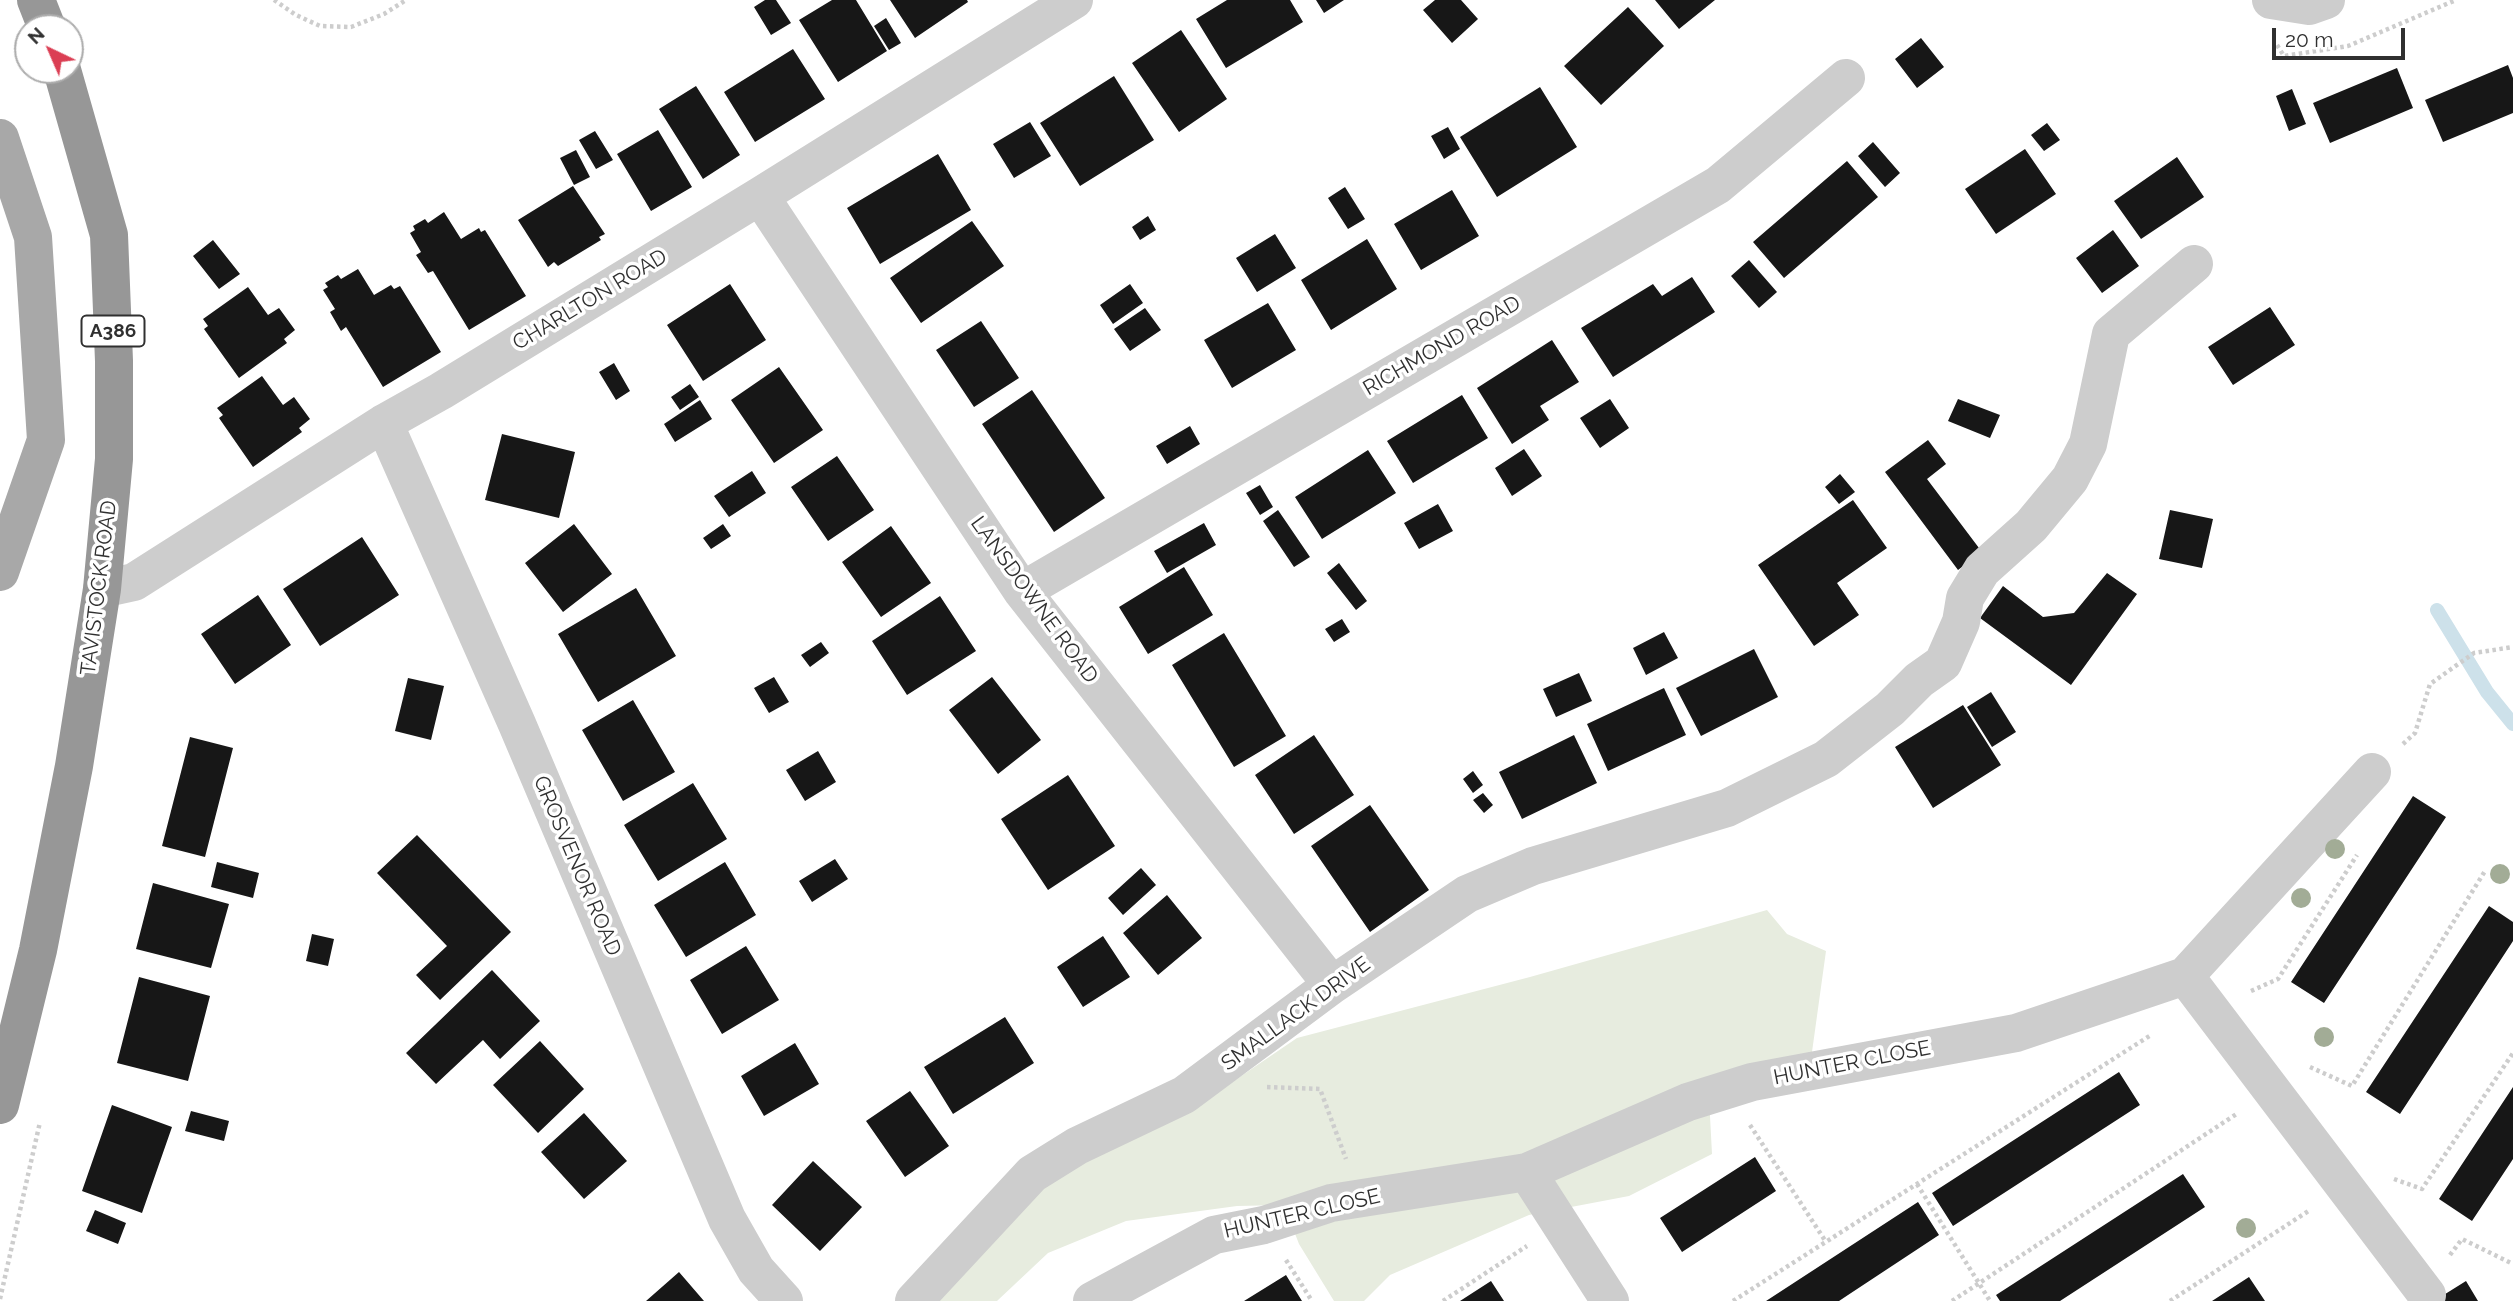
<!DOCTYPE html>
<html>
<head>
<meta charset="utf-8">
<style>
	body { margin:0 }
	#map { position:relative; width:2513px; height:1301px; overflow:hidden; background:#fff; font-family:Raleway,sans-serif }
	canvas { display:block }
	.north { position:absolute; left:14px; top:14px; width:70px; height:70px; box-sizing:border-box; background:#fff; border:2px solid #acacac; border-radius:50%; rotate:316deg; font-size:19px; font-weight:700; line-height:28px; text-align:center; color:#303030 }
	.north::after { content:''; display:block; margin:auto; width:24px; height:32px; background:#db3f54; clip-path:polygon(50% 0,100% 100%,50% 72%,0 100%) }
	.scale { position:absolute; left:2272px; top:28px; width:133px; height:32px; box-sizing:border-box; border:4px solid #303030; border-top:0; padding-left:9px; font-size:21px; line-height:24px; white-space:nowrap; color:#303030; -webkit-text-stroke:5px #fff; paint-order:stroke }
</style>
</head>
<body>
<div id="map">
<canvas width="2513" height="1301"></canvas>
<div class="north">N</div>
<div class="scale">20 m</div>
</div>
<script>
const g = document.querySelector('canvas').getContext('2d');
g.lineJoin = 'round';
function paint(path, color) { g.fillStyle = color; g.fill(path, 'evenodd'); }
const shape = rows => new Path2D(rows.map(r => 'M' + r).join(''));
function trace(path, color, width, dash) { g.strokeStyle = color; g.lineWidth = width; g.lineCap = dash ? 'butt' : 'round'; g.setLineDash(dash || []); g.stroke(path); }
function label(font, color, halo, rows, align = 'center') {
  g.font = font + ' Raleway,sans-serif'; g.lineWidth = 7; g.setLineDash([]); g.textBaseline = 'middle'; g.strokeStyle = halo; g.fillStyle = color; for (const [text, x, y, turn = 0] of rows) {
    g.save(); g.translate(x, y); g.rotate((+turn || 0) * Math.PI / 180); g.textAlign = isNaN(turn) ? turn : align; if (halo) g.strokeText(text, 0, 0); g.fillText(text, 0, 0); g.restore();
  }
}
paint(shape([
	[1767,910,1787,934,1826,951,1812,1052,1708,1078,1712,1154,1629,1196,1529,1215,1390,1275,1364,1301,1334,1301,1299,1244,1284,1205,1237,1206,1126,1221,1048,1253,997,1301,927,1301,1011,1207,1096,1152,1206,1100,1297,1038,1530,977]
]), '#e7ecdf');
trace(shape([
	[2437,610,2487,692,2513,724]
]), '#cde1ea', 14);
paint(shape([
	[765,0,776,0,791,23,771,35,754,7],
	[832,0,856,0,887,51,838,82,799,20],
	[890,0,967,0,968,2,915,38],
	[1227,0,1290,0,1303,22,1226,68,1196,19],
	[1316,0,1344,0,1324,13],
	[1435,0,1461,0,1478,19,1452,43,1423,10],
	[1655,0,1715,0,1679,29],
	[1628,7,1664,46,1601,105,1564,66],
	[886,18,901,43,889,50,874,26],
	[1181,30,1227,99,1179,132,1132,63],
	[1921,38,1944,67,1917,88,1895,59],
	[793,49,825,99,755,142,724,92],
	[2508,65,2513,78,2513,113,2443,142,2425,100],
	[2397,68,2413,108,2330,143,2313,103],
	[1114,76,1154,140,1080,186,1040,123],
	[696,86,740,155,703,179,659,109],
	[1540,87,1577,147,1497,197,1460,137],
	[2292,89,2306,124,2289,131,2276,96],
	[1030,122,1051,156,1014,178,993,144],
	[2047,123,2060,140,2044,151,2031,135],
	[1448,127,1460,149,1444,159,1431,136],
	[658,130,692,187,651,211,617,154],
	[595,131,613,160,596,169,579,140],
	[1873,142,1900,173,1885,187,1858,156],
	[2025,149,2056,194,1996,234,1965,189],
	[576,150,590,177,574,185,560,158],
	[938,154,971,210,880,264,847,208],
	[2177,157,2204,197,2141,239,2114,201],
	[1847,161,1878,197,1784,278,1753,242],
	[573,186,605,234,599,237,601,240,558,266,554,262,548,267,518,220],
	[1345,187,1365,219,1348,229,1328,198],
	[1452,190,1479,236,1421,270,1394,224],
	[444,212,461,239,479,228,481,232,485,230,526,296,469,330,433,271,428,273,416,255,421,252,410,233,415,230,413,226,425,219,428,223],
	[1148,216,1156,230,1140,240,1132,227],
	[972,221,1004,266,921,323,890,278],
	[2113,230,2139,266,2102,293,2076,258],
	[1275,234,1296,268,1257,292,1236,258],
	[1367,239,1397,289,1331,330,1301,280],
	[213,240,240,274,219,289,193,256],
	[1749,260,1777,292,1759,308,1731,276],
	[358,269,374,295,391,285,394,289,400,286,441,352,383,387,346,327,341,331,330,312,335,309,323,290,328,287,325,283,338,275,341,279],
	[1692,277,1715,312,1613,377,1581,328,1653,284,1662,296],
	[730,284,766,340,703,381,667,325],
	[1130,284,1143,303,1113,324,1100,305],
	[248,287,268,315,279,308,295,330,284,339,287,343,239,378,204,329,208,326,203,319],
	[1268,303,1296,350,1232,388,1204,340],
	[2270,307,2295,345,2233,385,2208,347],
	[1145,308,1161,330,1130,351,1114,329],
	[981,321,1019,378,974,407,936,350],
	[1552,340,1579,382,1540,406,1549,420,1512,444,1477,388],
	[614,363,630,391,616,400,599,372],
	[779,367,823,430,774,463,731,400],
	[262,376,283,405,294,397,310,419,299,428,302,432,253,467,219,418,223,415,217,408],
	[690,384,699,397,680,410,671,397],
	[1032,390,1105,498,1054,532,982,424],
	[1462,395,1488,438,1413,483,1387,441],
	[1610,399,1629,428,1600,448,1580,418],
	[1958,399,2000,415,1990,438,1948,421],
	[700,400,712,419,675,442,664,424],
	[1190,426,1200,444,1167,464,1156,446],
	[502,434,575,452,559,518,485,500],
	[1928,440,1946,464,1927,479,1982,552,1958,570,1885,472],
	[1524,449,1542,476,1512,496,1495,468],
	[1368,450,1396,493,1322,539,1295,497],
	[837,456,874,510,828,541,791,487],
	[752,471,766,493,729,517,714,496],
	[1840,474,1855,492,1839,504,1825,487],
	[1260,485,1273,507,1260,515,1246,493],
	[1853,500,1887,548,1837,583,1859,615,1814,646,1758,565],
	[1438,504,1453,531,1419,549,1404,523],
	[1278,510,1310,557,1294,567,1263,521],
	[2170,510,2213,519,2202,568,2159,559],
	[1204,523,1216,545,1167,573,1154,551],
	[574,524,612,574,563,612,525,563],
	[723,524,731,536,711,549,703,538],
	[891,526,931,583,881,617,842,562],
	[362,537,399,595,320,646,283,589],
	[1339,563,1367,601,1356,610,1327,573],
	[1184,567,1213,615,1148,654,1119,607],
	[2107,573,2137,594,2071,685,1980,618,2003,586,2043,617,2074,613],
	[636,588,676,656,598,702,558,634],
	[258,595,291,645,235,684,201,634],
	[940,596,976,651,907,695,872,641],
	[1342,619,1350,632,1334,642,1325,629],
	[1664,632,1678,658,1646,675,1633,648],
	[1224,633,1286,736,1234,767,1172,665],
	[821,642,829,653,810,667,801,655],
	[1754,649,1778,697,1701,736,1676,688],
	[1579,673,1592,701,1556,717,1543,689],
	[774,677,789,702,769,713,754,688],
	[992,677,1041,740,998,774,949,710],
	[408,678,444,686,431,740,395,731],
	[1664,688,1686,735,1608,771,1587,724],
	[1991,692,2016,732,1992,747,1967,707],
	[633,700,675,772,623,801,582,730],
	[1963,705,2001,765,1933,808,1895,747],
	[1314,735,1354,795,1294,834,1255,775],
	[1574,735,1597,783,1522,819,1499,772],
	[190,737,233,748,205,857,162,846],
	[818,751,836,782,805,801,786,770],
	[1473,771,1483,785,1473,793,1463,779],
	[1068,775,1115,846,1048,890,1001,819],
	[693,783,727,839,658,881,624,825],
	[1483,793,1493,805,1484,813,1473,800],
	[2413,796,2446,817,2324,1003,2291,982],
	[1370,805,1429,890,1370,932,1311,846],
	[417,835,511,932,440,1000,416,975,447,946,377,873],
	[835,859,848,879,812,902,799,881],
	[217,862,259,873,253,898,211,887],
	[725,862,756,915,686,957,654,905],
	[1141,868,1156,885,1123,915,1108,898],
	[153,883,229,904,211,968,136,949],
	[1167,895,1202,938,1158,975,1123,933],
	[2489,906,2513,922,2513,941,2400,1114,2366,1092],
	[312,934,334,939,328,966,306,961],
	[1103,936,1130,977,1083,1007,1057,967],
	[746,946,779,1000,722,1034,690,980],
	[492,970,540,1021,500,1059,483,1040,436,1084,406,1053],
	[139,977,210,996,188,1081,117,1063],
	[1005,1017,1034,1063,953,1114,924,1067],
	[540,1041,584,1089,538,1133,493,1085],
	[795,1043,819,1084,764,1116,741,1076],
	[2119,1072,2140,1105,1953,1226,1932,1193],
	[2513,1087,2513,1159,2472,1221,2439,1199],
	[910,1091,949,1146,905,1177,866,1121],
	[112,1105,172,1127,142,1213,82,1191],
	[191,1111,229,1121,224,1141,185,1131],
	[584,1113,627,1161,584,1199,541,1152],
	[1755,1157,1776,1191,1682,1252,1660,1218],
	[813,1161,862,1207,820,1251,772,1205],
	[2183,1174,2205,1207,2060,1301,2000,1301,1996,1295],
	[1918,1202,1939,1235,1848,1295,1839,1301,1766,1301],
	[95,1210,126,1223,118,1244,86,1231],
	[679,1272,704,1301,646,1301],
	[1286,1275,1302,1301,1244,1301],
	[2249,1277,2265,1301,2212,1301],
	[1491,1281,1504,1301,1460,1301],
	[2466,1281,2478,1301,2434,1301]
]), '#171717');
trace(shape([
	[274,0,296,15,320,26,351,27,384,14,406,0],
	[2277,45,2284,56,2348,46,2456,0],
	[2403,744,2415,733,2430,684,2474,653,2513,647],
	[2251,991,2278,979,2357,855],
	[2310,1067,2352,1086,2485,871],
	[1267,1087,1320,1089,1346,1159],
	[1750,1125,1826,1242],
	[2394,1179,2422,1189,2513,1053],
	[1917,1184,1990,1301],
	[2450,1255,2462,1239,2513,1264],
	[1286,1260,1312,1301],
	[0,1299,40,1122],
	[1443,1301,1527,1246],
	[1733,1301,2151,1035],
	[1952,1301,2238,1113],
	[2170,1301,2310,1210]
]), '#cdcdcd', 4.5, [3.5, 3.5]);
trace(shape([
	[2271,0,2309,6,2326,0],
	[760,196,1022,591,1332,985],
	[384,423,517,724,727,1219,756,1270,784,1301],
	[102,589,134,582,384,423,441,391,760,196,1074,0],
	[1022,591,1718,185,1846,78],
	[2185,976,2427,1295],
	[1527,1172,1610,1301],
	[914,1301,1032,1174,1077,1146,1184,1095,1332,985,1467,894,1533,866,1727,808,1826,759,1890,709,1919,680,1943,663,1961,622,1965,598,1982,570,2031,526,2070,479,2088,444,2111,334,2194,264],
	[1092,1301,1214,1235,1264,1225,1331,1203,1527,1172,1688,1102,1752,1082,2016,1033,2185,976,2372,772]
]), '#cdcdcd', 38);
trace(shape([
	[0,138,33,237,46,440,0,572]
]), '#a8a8a8', 38);
trace(shape([
	[36,0,47,28],
	[0,1105,38,950,74,766,102,589,114,459,114,361,109,235,62,70]
]), '#979797', 38);
g.fillStyle = '#a2ac96';
for (const [x, y] of [
	[2335,849],
	[2500,874],
	[2301,898],
	[2324,1037],
	[2246,1228]
]) { g.beginPath(); g.arc(x, y, 10, 0, 2 * Math.PI); g.fill(); }
for (const [x, y, w] of [
	[113,331,63]
]) { const box = new Path2D(); box.roundRect(x - w / 2, y - 15.5, w, 31, 5); g.fillStyle = '#fff'; g.fill(box); trace(box, '#303030', 2); }
label('bold 19px', '#303030', null, [
	["A386",113,331]
]);
label('21px', '#303030', '#fff', [
	["CHARLTON ROAD",590,300,-31],
	["RICHMOND ROAD",1442,346,-30],
	["TAVISTOCK ROAD",99,588,-83],
	["LANSDOWNE ROAD",1034,600,54],
	["GROSVENOR ROAD",577,866,67],
	["SMALLACK DRIVE",1296,1014,-36],
	["HUNTER CLOSE",1852,1063,-11],
	["HUNTER CLOSE",1302,1214,-13]
]);
</script>
</body>
</html>
